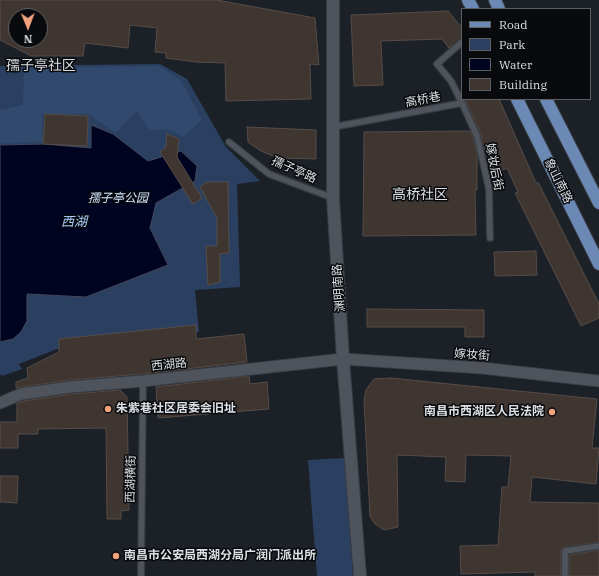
<!DOCTYPE html>
<html>
<head>
<meta charset="utf-8">
<style>
	body { margin:0 }
	#map { position:relative; width:599px; height:576px; overflow:hidden; background:#1c2027; font-family:"IBM Plex Serif",serif }
	canvas { display:block }
	.legend { position:absolute; left:461px; top:8px; width:130px; height:92px; box-sizing:border-box; background:#080a0d; border:1px solid #5d5f63; margin:0; padding:5px 7px; list-style:none; font-size:12px; color:#dcdfe4 }
	.legend li { display:flex; align-items:center; gap:8px; height:20px }
	.legend b { width:20px; border:1px solid #5d5f63 }
	.north { position:absolute; left:8px; top:8px; width:40px; height:40px; box-sizing:border-box; background:#080a0d; border:1px solid #5d5f63; border-radius:50%; rotate:179deg; font-size:11px; font-weight:700; line-height:16px; text-align:center; color:#dcdfe4 }
	.north::after { content:''; display:block; margin:auto; width:14px; height:18px; background:#f1a17c; clip-path:polygon(50% 0,100% 100%,50% 72%,0 100%) }
</style>
</head>
<body>
<div id="map">
<canvas width="599" height="576"></canvas>
<ul class="legend">
<li><b style="height:5px;background:#6c89b5"></b>Road</li>
<li><b style="height:11px;background:#2b4060"></b>Park</li>
<li><b style="height:11px;background:#000420"></b>Water</li>
<li><b style="height:11px;background:#3f3632"></b>Building</li>
</ul>
<div class="north">N</div>
</div>
<script>
const g = document.querySelector('canvas').getContext('2d');
g.lineJoin = 'round';
function paint(path, color) { g.fillStyle = color; g.fill(path, 'evenodd'); }
const shape = rows => new Path2D(rows.map(r => 'M' + r).join(''));
function trace(path, color, width, dash) { g.strokeStyle = color; g.lineWidth = width; g.lineCap = dash ? 'butt' : 'round'; g.setLineDash(dash || []); g.stroke(path); }
function label(font, color, halo, rows, align = 'center') {
  g.font = font + ' "IBM Plex Serif","Noto Sans SC",serif'; g.lineWidth = 3; g.setLineDash([]); g.textBaseline = 'middle'; g.strokeStyle = halo; g.fillStyle = color; for (const [text, x, y, turn = 0] of rows) {
    g.save(); g.translate(x, y); g.rotate((+turn || 0) * Math.PI / 180); g.textAlign = isNaN(turn) ? turn : align; if (halo) g.strokeText(text, 0, 0); g.fillText(text, 0, 0); g.restore();
  }
}
paint(shape([
	[160,64,187,79,226,147,260,181,237,184,240,287,195,290,199,332,57,349,19,364,22,369,2,376,0,374,0,66],
	[345,458,353,576,317,576,308,460]
]), '#2b4060');
paint(shape([
	[159,66,179,79,185,88,202,120,183,137,168,129,150,130,136,111,116,133,88,114,42,114,42,142,0,143,0,110,23,105,24,68]
]), '#31496d');
const water = shape([
	[91,125,113,134,148,161,181,151,197,166,195,181,156,203,150,228,168,265,86,297,27,294,27,321,21,332,13,339,0,342,0,145,44,144,91,148,91,125]
]);
paint(water, '#000420');
trace(water, '#42465b', 1);
const building = shape([
	[0,0,217,0,315,18,319,65,310,64,311,99,226,101,225,63,196,62,166,58,166,53,155,52,157,28,130,25,128,48,85,43,83,56,31,56,0,40,0,0],
	[16,16,40,16,40,40,16,40,16,16],
	[448,11,462,28,462,38,449,48,442,39,381,41,383,85,354,86,351,15,448,11],
	[465,99,499,99,536,183,538,182,599,304,599,318,581,326,515,193,518,192,507,168,496,173,483,145,481,134,465,99],
	[45,114,88,116,87,146,43,144,45,114],
	[247,127,316,130,316,159,278,158,261,151,248,142,247,127],
	[470,131,473,137,477,154,477,190,475,190,476,235,363,236,364,132,470,131],
	[167,134,179,139,177,157,202,198,193,204,160,152,166,147,167,134],
	[207,182,228,182,229,253,220,254,220,282,208,285,206,246,217,246,217,218,200,187,207,182],
	[536,251,537,275,495,276,494,252,536,251],
	[367,309,484,310,484,337,465,337,465,327,367,327,367,309],
	[196,325,196,339,244,334,247,362,142,374,70,380,16,388,16,382,28,378,27,368,59,352,59,339,196,325],
	[249,376,250,384,267,382,269,409,158,418,156,387,249,376],
	[391,378,597,399,592,448,599,448,596,484,532,477,530,502,599,503,599,542,562,548,561,551,561,576,535,576,535,572,461,574,460,546,498,545,502,487,508,487,511,456,466,455,465,482,445,481,446,457,397,455,398,527,384,530,375,524,370,516,364,400,366,390,374,379,391,378],
	[120,390,127,397,129,510,121,511,121,519,107,519,106,428,38,429,38,434,18,434,18,448,0,448,0,422,17,422,17,403,23,401,72,394,120,390],
	[0,476,18,476,17,503,0,502,0,476],
	[599,550,599,576,569,576,569,555,599,550]
]);
paint(building, '#3f3632');
trace(building, '#564c48', 1);
const lane = shape([
	[462,103,477,136,489,189,490,238],
	[333,127,462,103,451,81,437,64,462,42],
	[229,142,269,174,333,198],
	[141,576,143,381],
	[565,576,565,551,599,546]
]);
const street = shape([
	[0,403,21,394,71,387,143,381,343,359,482,368,599,381]
]);
const secondary = shape([
	[333,0,333,198,343,359,360,576]
]);
const primary = shape([
	[468,0,473,9],
	[495,0,499,9],
	[517,99,599,264],
	[546,99,599,203]
]);
trace(lane, '#393d43', 8);
trace(street, '#393d43', 13);
trace(secondary, '#393d43', 14);
trace(primary, '#393d43', 14);
trace(lane, '#4f545c', 5.5);
trace(street, '#4f545c', 11);
trace(secondary, '#4f545c', 12);
trace(primary, '#6c89b5', 12);
for (const [x, y, r, color] of [
	[108,409,4,"#f1a17c"],
	[552,412,4,"#f1a17c"],
	[116,556,4,"#f1a17c"]
]) { const dot = new Path2D(); dot.arc(x, y, r, 0, 2 * Math.PI); g.fillStyle = color; g.fill(dot); trace(dot, '#080a0d', 1.5); }
label('12px', '#dcdfe4', '#080a0d', [
	["高桥巷",423,100,-11],
	["嫁妆后街",494,167,79],
	["孺子亭路",294,170,24],
	["象山南路",558,181,64],
	["渊明南路",339,288,-94],
	["嫁妆街",472,355,4],
	["西湖路",169,365,-6],
	["西湖横街",131,479,-89]
]);
label('italic 12px', '#d3e4fd', '#080a0d', [
	["孺子亭公园",118,199]
]);
label('bold 12px', '#dcdfe4', '#080a0d', [
	["朱紫巷社区居委会旧址",116,409],
	["南昌市西湖区人民法院",544,412,"right"],
	["南昌市公安局西湖分局广润门派出所",124,556]
], 'left');
label('italic 13px', '#a7c8f9', '#080a0d', [
	["西湖",74,222]
]);
label('14px', '#dcdfe4', '#080a0d', [
	["孺子亭社区",41,66],
	["高桥社区",420,195]
]);
</script>
</body>
</html>
